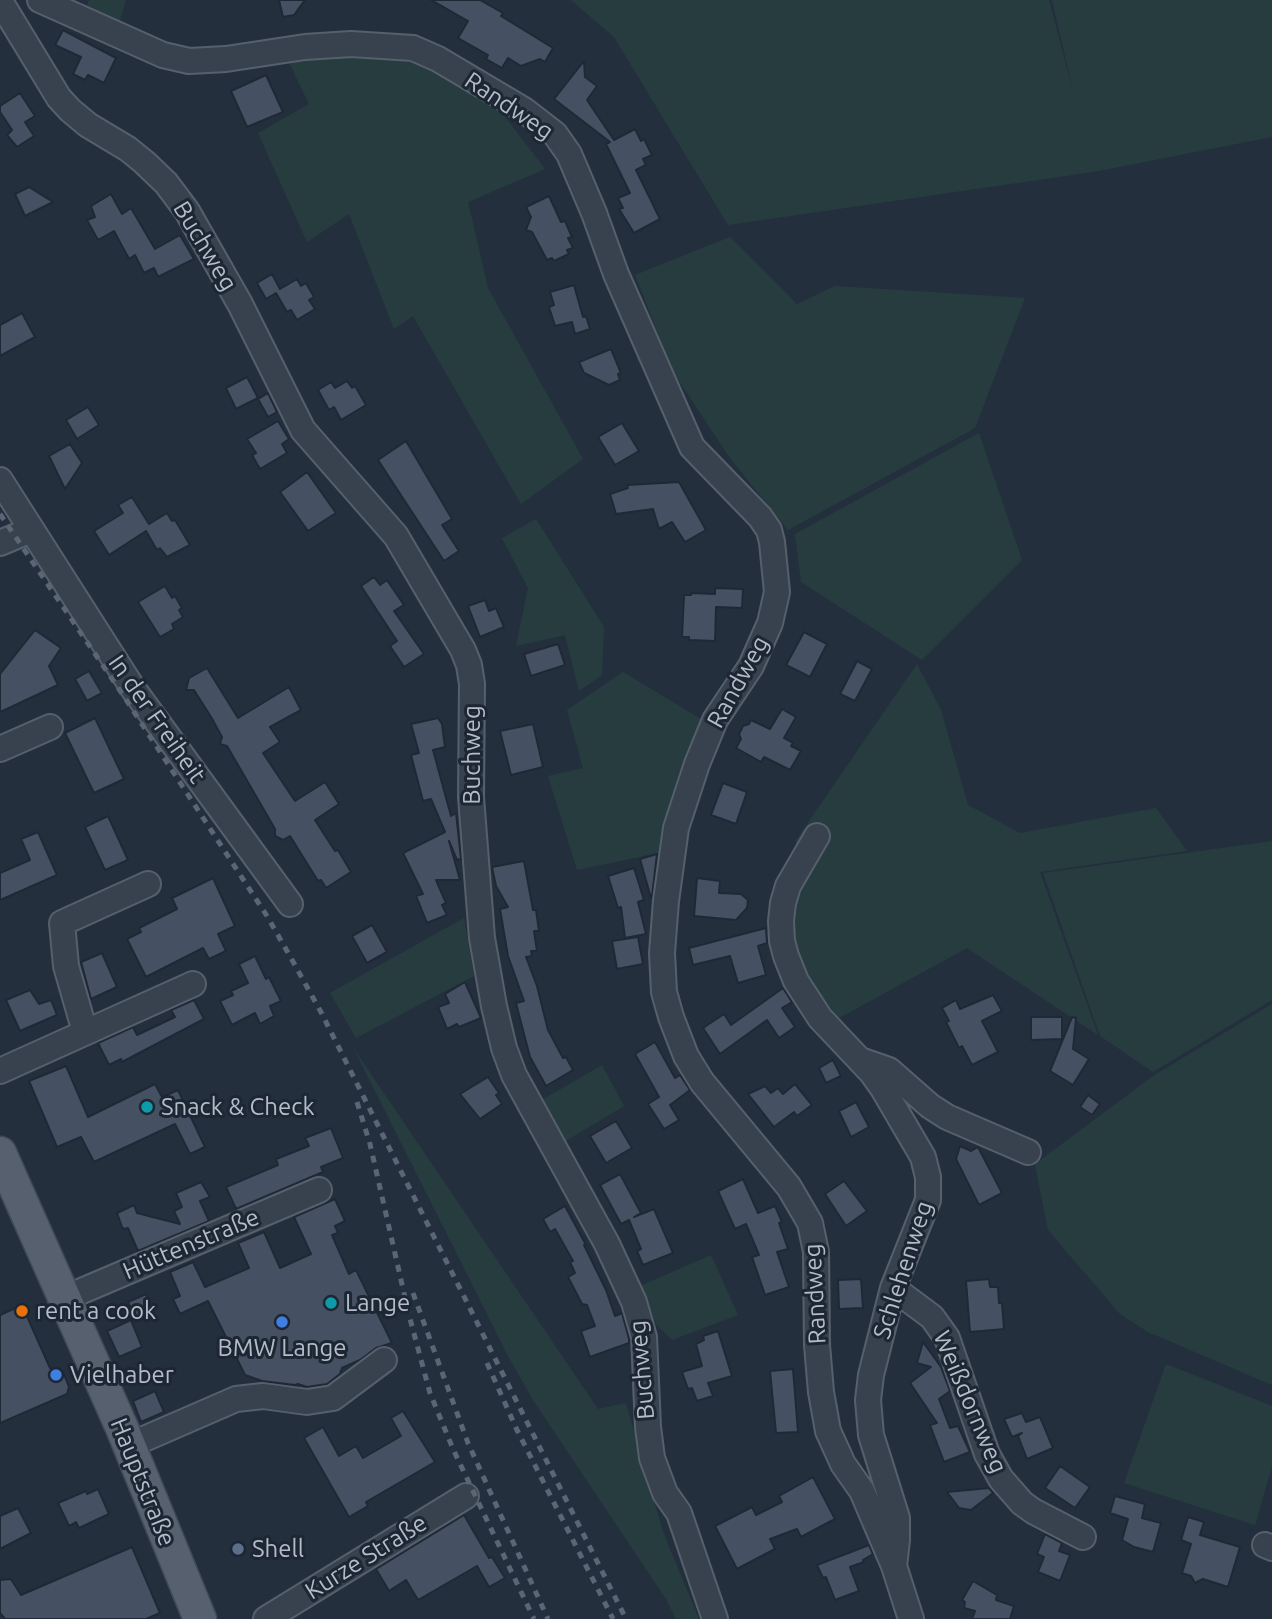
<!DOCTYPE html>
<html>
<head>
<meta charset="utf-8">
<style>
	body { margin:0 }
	canvas { display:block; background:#242f3e }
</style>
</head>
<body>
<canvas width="1272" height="1619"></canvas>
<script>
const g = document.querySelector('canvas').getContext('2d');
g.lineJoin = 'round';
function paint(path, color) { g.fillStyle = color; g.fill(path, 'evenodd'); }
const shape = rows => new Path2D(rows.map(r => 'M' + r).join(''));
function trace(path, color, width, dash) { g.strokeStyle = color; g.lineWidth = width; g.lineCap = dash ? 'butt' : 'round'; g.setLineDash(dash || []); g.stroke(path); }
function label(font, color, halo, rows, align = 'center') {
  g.font = font + ' Ubuntu,sans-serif'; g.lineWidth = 6; g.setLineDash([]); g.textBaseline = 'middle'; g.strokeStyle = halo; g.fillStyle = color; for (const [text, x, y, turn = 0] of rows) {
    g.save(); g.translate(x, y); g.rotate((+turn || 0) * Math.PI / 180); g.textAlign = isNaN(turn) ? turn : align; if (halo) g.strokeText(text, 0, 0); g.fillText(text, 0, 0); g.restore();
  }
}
paint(shape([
	[89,0,126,0,119,23,87,6],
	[571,0,1049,0,1074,95,1052,0,1272,0,1272,137,1093,172,728,225,614,37],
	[285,54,398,54,480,84,545,169,468,202,488,288,583,459,521,504,413,316,394,329,349,214,307,242,258,133,309,104],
	[730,237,797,304,835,286,1025,298,975,428,788,530,730,458,673,372,635,275],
	[979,433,1022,560,922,660,801,582,795,534],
	[536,519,604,627,602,675,579,691,565,635,516,646,528,588,502,538],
	[917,664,941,710,968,805,1020,833,1156,808,1187,851,1040,872,1098,1035,967,948,830,1023,794,968,787,925,796,840],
	[623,672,706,722,663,852,577,870,548,776,583,768,567,710],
	[1272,841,1272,1000,1153,1072,1100,1036,1043,873],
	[464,918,474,976,356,1038,330,993],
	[1272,1004,1272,1385,1148,1332,1120,1314,1048,1230,1035,1164,1153,1076],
	[354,1049,598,1409,626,1403,663,1532,699,1619,676,1619,666,1599,533,1400,507,1354],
	[602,1065,624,1106,564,1142,540,1101],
	[711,1255,738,1315,672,1340,656,1324,640,1286],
	[1166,1364,1272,1406,1272,1466,1255,1525,1124,1483]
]), '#263c3f');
const building = shape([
	[279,0,305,0,294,15,283,17,279,0],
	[431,0,480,0,503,13,501,16,553,48,545,62,540,59,521,66,508,58,502,68,486,59,488,55,458,38,468,21,431,0],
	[63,30,116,58,104,83,88,75,85,80,73,74,81,57,55,45,63,30],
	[584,61,585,77,597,86,587,100,614,140,635,129,641,141,644,139,652,155,643,159,646,165,636,170,660,219,634,233,619,209,623,208,618,198,630,193,606,144,610,142,554,99,584,61],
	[266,75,283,112,247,127,231,91,266,75],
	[20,93,35,116,25,122,34,136,17,147,7,135,12,130,0,112,0,106,20,93],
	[29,187,53,202,25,216,15,194,29,187],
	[111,194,122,214,131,208,155,249,180,235,194,259,158,277,154,268,144,273,135,255,129,259,114,231,98,240,87,220,95,217,91,206,111,194],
	[549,196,561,222,565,221,572,237,568,238,573,248,567,250,569,254,554,261,552,258,547,260,532,232,526,230,531,217,526,207,549,196],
	[272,274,280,289,297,279,301,286,306,283,314,297,309,300,315,309,297,320,291,310,287,312,276,293,266,299,257,283,272,274],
	[574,285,583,317,586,316,590,329,575,334,572,322,555,326,549,307,554,305,550,292,574,285],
	[22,313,35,337,0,356,0,325,22,313],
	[611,349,621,373,618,374,620,380,609,385,584,373,579,362,611,349],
	[247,377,258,398,236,409,226,388,247,377],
	[347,381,352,388,355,386,366,405,341,420,334,407,329,410,318,390,331,382,335,388,347,381],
	[268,393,277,412,268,417,258,399,268,393],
	[88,407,99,425,77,439,66,420,88,407],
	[278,421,289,439,282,444,287,453,260,469,252,455,256,453,247,439,278,421],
	[622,423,639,451,615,465,598,437,622,423],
	[406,441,452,519,442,525,459,551,444,561,378,460,406,441],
	[70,444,82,463,65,489,49,456,70,444],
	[307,472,336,513,308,531,280,492,307,472],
	[679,482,706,530,685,542,672,522,659,529,653,509,616,514,610,494,628,488,627,485,679,482],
	[132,497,149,524,167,513,172,521,175,520,190,545,167,557,160,548,157,550,146,531,109,555,94,531,123,513,118,505,132,497],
	[374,577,380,585,387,580,404,605,394,611,424,654,404,667,390,646,397,641,361,586,374,577],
	[165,586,172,598,175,596,182,608,179,610,183,617,172,624,174,629,160,637,138,602,165,586],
	[715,588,743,589,742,608,716,607,715,641,689,640,689,637,682,637,684,595,691,595,691,593,715,594,715,588],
	[485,600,489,611,496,608,504,627,480,637,468,606,485,600],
	[35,630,61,648,49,666,58,685,0,712,0,674,35,630],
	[804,632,827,644,810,677,786,665,804,632],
	[558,644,565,665,531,676,524,654,558,644],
	[857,661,872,669,855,701,840,694,857,661],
	[207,668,238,718,289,687,301,710,270,727,280,742,263,753,295,801,325,782,339,804,315,820,335,851,338,850,351,872,326,888,321,880,318,881,290,836,283,840,275,836,275,829,227,746,220,744,222,737,211,717,194,690,186,690,189,678,207,668],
	[89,671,102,693,87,701,75,679,89,671],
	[782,709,796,717,784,738,793,743,791,746,801,751,790,770,764,757,761,762,736,748,741,739,739,734,743,726,749,724,751,720,770,729,782,709],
	[95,718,124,779,94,793,65,733,95,718],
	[438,718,442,724,445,747,433,750,451,816,456,813,461,859,457,860,449,841,460,880,436,880,446,903,442,905,447,915,427,923,416,896,423,894,403,853,445,832,431,799,423,801,411,755,419,753,411,724,438,718],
	[533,724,543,767,511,775,500,731,533,724],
	[723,783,747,792,736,824,711,815,723,783],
	[108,816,128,860,105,870,85,827,108,816],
	[38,832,57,875,0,900,0,873,30,860,21,839,38,832],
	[657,854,652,896,651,898,640,859,657,854],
	[524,861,533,910,536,910,539,931,534,931,537,951,531,951,532,956,526,957,537,986,548,1030,563,1058,566,1057,573,1070,546,1086,530,1057,516,1003,524,1001,508,956,500,909,508,907,496,886,492,867,524,861],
	[634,868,644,900,638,902,646,934,625,938,621,907,618,908,608,876,634,868],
	[213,878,235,926,218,934,226,951,209,959,203,948,146,977,127,939,141,932,139,928,177,909,172,898,213,878],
	[697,878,720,881,719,893,741,894,748,900,747,908,736,920,694,916,697,878],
	[372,925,387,952,367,963,352,936,372,925],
	[766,928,767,943,758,946,766,975,738,983,730,956,693,965,689,948,766,928],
	[638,937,643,964,617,969,612,941,638,937],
	[102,953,117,987,91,999,81,962,102,953],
	[255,956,266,979,269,977,281,1001,270,1006,274,1016,260,1024,255,1013,232,1025,220,1001,233,995,231,991,248,983,239,964,255,956],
	[465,982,481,1018,459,1027,457,1024,447,1029,438,1007,449,1003,445,994,465,982],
	[783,988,792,1002,782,1008,795,1027,779,1038,767,1020,720,1054,703,1028,724,1014,731,1025,783,988],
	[30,990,39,1004,51,1000,57,1015,20,1031,6,1000,30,990],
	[993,995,1002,1011,982,1021,998,1052,972,1065,962,1046,959,1048,946,1022,949,1021,942,1008,956,1000,960,1009,993,995],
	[194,1000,204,1019,122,1062,121,1059,109,1065,98,1043,133,1027,137,1035,175,1017,171,1010,194,1000],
	[1031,1017,1062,1017,1062,1039,1031,1040,1031,1017],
	[1072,1017,1076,1018,1073,1049,1089,1059,1073,1085,1050,1071,1072,1017],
	[655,1042,675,1078,680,1075,690,1090,670,1105,679,1120,664,1129,648,1104,659,1097,635,1054,655,1042],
	[833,1060,841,1076,826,1083,819,1068,833,1060],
	[66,1066,88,1117,155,1084,162,1097,178,1090,205,1147,190,1154,175,1124,94,1162,81,1137,57,1147,29,1081,66,1066],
	[488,1077,499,1093,496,1095,502,1104,480,1119,460,1094,488,1077],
	[795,1084,812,1105,797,1116,794,1112,774,1127,748,1094,765,1086,771,1093,778,1088,783,1094,795,1084],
	[1088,1095,1100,1104,1092,1115,1080,1107,1088,1095],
	[856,1102,869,1127,851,1137,839,1111,856,1102],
	[616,1121,632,1148,606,1163,590,1136,616,1121],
	[331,1128,343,1158,321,1167,323,1172,236,1209,226,1187,278,1165,276,1159,309,1146,305,1138,331,1128],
	[960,1146,971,1151,978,1147,1002,1193,979,1205,956,1159,960,1146],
	[620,1174,641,1213,634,1217,654,1209,673,1253,643,1265,637,1251,641,1249,629,1220,621,1224,600,1185,620,1174],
	[743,1179,758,1213,775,1206,782,1222,779,1223,788,1249,777,1252,789,1287,765,1295,752,1257,759,1255,746,1224,735,1229,718,1191,743,1179],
	[844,1181,867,1211,846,1226,825,1194,844,1181],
	[201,1182,210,1197,200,1201,209,1221,138,1251,128,1228,124,1229,122,1227,117,1213,134,1205,137,1213,180,1224,174,1211,182,1207,176,1193,201,1182],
	[335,1199,345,1221,335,1226,338,1233,332,1235,349,1274,356,1270,392,1343,376,1348,360,1360,342,1368,340,1374,327,1384,307,1387,298,1384,295,1385,262,1381,245,1375,208,1301,180,1314,173,1299,180,1296,170,1272,193,1262,205,1287,249,1268,238,1243,264,1232,280,1268,311,1254,294,1217,335,1199],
	[565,1206,586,1245,584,1245,606,1290,615,1316,622,1313,629,1339,629,1343,590,1357,581,1331,595,1326,587,1305,582,1304,568,1277,575,1273,570,1262,573,1261,555,1229,550,1232,543,1219,565,1206],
	[861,1279,863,1308,839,1309,838,1280,861,1279],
	[989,1279,990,1287,998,1287,999,1303,1002,1303,1004,1329,970,1332,966,1281,989,1279],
	[146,1294,153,1310,135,1318,128,1302,146,1294],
	[22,1305,50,1368,63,1372,69,1387,67,1394,0,1423,0,1315,22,1305],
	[131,1320,142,1347,119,1357,107,1331,131,1320],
	[718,1331,732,1376,708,1383,713,1396,697,1401,692,1388,688,1389,682,1372,702,1366,696,1344,704,1340,703,1336,718,1331],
	[923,1342,941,1367,950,1391,939,1399,950,1428,958,1426,970,1452,944,1462,930,1425,937,1423,910,1383,931,1367,917,1363,923,1342],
	[793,1369,798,1432,776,1433,770,1371,793,1369],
	[155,1391,164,1412,141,1422,133,1401,155,1391],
	[403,1411,435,1462,366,1502,368,1506,349,1517,304,1438,323,1427,339,1456,356,1446,363,1458,401,1436,391,1418,403,1411],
	[1022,1413,1026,1422,1040,1417,1053,1448,1027,1459,1018,1436,1022,1433,1012,1437,1004,1419,1022,1413],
	[1060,1466,1090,1487,1075,1508,1045,1488,1060,1466],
	[813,1477,835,1519,801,1537,797,1529,770,1539,775,1549,737,1569,715,1526,752,1507,756,1515,782,1502,779,1496,813,1477],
	[989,1488,993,1493,971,1510,959,1508,947,1492,989,1488],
	[98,1489,109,1514,79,1528,76,1522,69,1526,58,1503,86,1491,87,1494,98,1489],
	[1115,1496,1145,1504,1142,1518,1161,1523,1153,1552,1134,1547,1122,1540,1128,1519,1110,1513,1115,1496],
	[18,1508,31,1533,0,1549,0,1516,18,1508],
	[464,1515,489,1558,492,1557,505,1578,489,1587,477,1566,418,1600,406,1580,389,1591,376,1569,464,1515],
	[1188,1517,1204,1522,1200,1535,1240,1547,1228,1587,1203,1579,1195,1583,1191,1576,1182,1573,1191,1544,1181,1540,1188,1517],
	[1045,1534,1062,1543,1059,1551,1070,1555,1060,1581,1038,1572,1044,1557,1037,1554,1045,1534],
	[869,1545,873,1554,863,1560,864,1562,850,1567,859,1591,835,1600,826,1577,823,1578,817,1565,869,1545],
	[132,1547,160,1613,146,1619,5,1619,0,1613,0,1580,11,1579,21,1595,132,1547],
	[973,1581,997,1595,996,1600,1014,1606,1010,1619,972,1619,975,1611,964,1608,965,1602,962,1600,973,1581]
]);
paint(building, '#455162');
trace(building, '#1f2835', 2);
const minor = shape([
	[40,0,163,55,189,61,226,59,305,47,351,44,413,48,438,59,524,110,555,134,569,154,594,213,616,274,692,447,760,517,769,530,772,542,777,592,770,623,751,666,715,720,697,764,676,828,666,901,662,953,664,992,671,1017,686,1056,702,1082,789,1187,810,1223,816,1252,817,1345,821,1392,828,1431,843,1464,862,1491,894,1566],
	[0,1,59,98,70,110,88,125,128,149,144,162,166,183,187,211,240,304,303,430,396,536,463,650,469,665,472,684,471,797,482,938,494,1006,504,1048,514,1075,607,1244,634,1302,644,1337,648,1427,652,1458,665,1493,679,1513,715,1619],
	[0,480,134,690,290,904],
	[0,543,31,530],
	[0,749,50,727],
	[817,836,788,886,783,903,781,921,782,941,786,956,796,981,820,1018,872,1073,882,1087,923,1157,928,1177,928,1200,893,1288,871,1375,868,1400,871,1435,897,1518,897,1540,894,1566,911,1619],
	[85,1032,66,966,62,923,148,884],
	[863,1061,889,1070,930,1106,947,1117,1028,1152],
	[0,1071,193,984],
	[893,1288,932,1317,947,1338,987,1454,1001,1479,1022,1503,1033,1511,1083,1537],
	[63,1299,319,1190],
	[128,1446,236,1399,263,1396,307,1402,333,1398,384,1360],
	[1265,1545,1272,1548],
	[266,1619,466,1496]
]);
const major = shape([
	[0,1153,122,1428,200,1619]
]);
trace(minor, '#565f6c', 28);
trace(major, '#414a57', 35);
trace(minor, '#38414e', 24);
trace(major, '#56606e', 32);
trace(shape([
	[0,514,123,695,267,916,291,958,322,1014,626,1619],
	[357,1102,370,1144,409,1315,430,1393,453,1449,534,1619],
	[413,1293,468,1443,548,1619],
	[487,1363,517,1430,613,1619]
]), '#5a6575', 5, [7, 7]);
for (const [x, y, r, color] of [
	[147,1107,7,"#0f9aa8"],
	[331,1303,7,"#0f9aa8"],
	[22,1311,7,"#e8710a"],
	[282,1322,7,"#3f7fe0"],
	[56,1375,7,"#3f7fe0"],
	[238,1549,7,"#5c6f8a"]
]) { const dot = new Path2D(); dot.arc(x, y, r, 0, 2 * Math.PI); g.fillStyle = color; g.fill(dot); trace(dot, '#1d2633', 2.5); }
label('24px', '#b4bcc9', '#1d2633', [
	["Randweg",509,106,34],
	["Buchweg",205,246,59],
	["Randweg",738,682,-61],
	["In der Freiheit",157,719,55],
	["Buchweg",472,755,-90],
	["Hüttenstraße",191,1244,-23],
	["Schlehenweg",903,1270,-72],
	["Randweg",815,1294,-93],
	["Buchweg",642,1370,-95],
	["Weißdornweg",970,1402,67],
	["Hauptstraße",143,1482,68],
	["Kurze Straße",366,1557,-32]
]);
label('24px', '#b4bcc9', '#1d2633', [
	["Snack & Check",161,1107],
	["Lange",345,1303],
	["rent a cook",36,1311],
	["BMW Lange",282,1348,"center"],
	["Vielhaber",70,1375],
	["Shell",252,1549]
], 'left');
</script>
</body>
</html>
